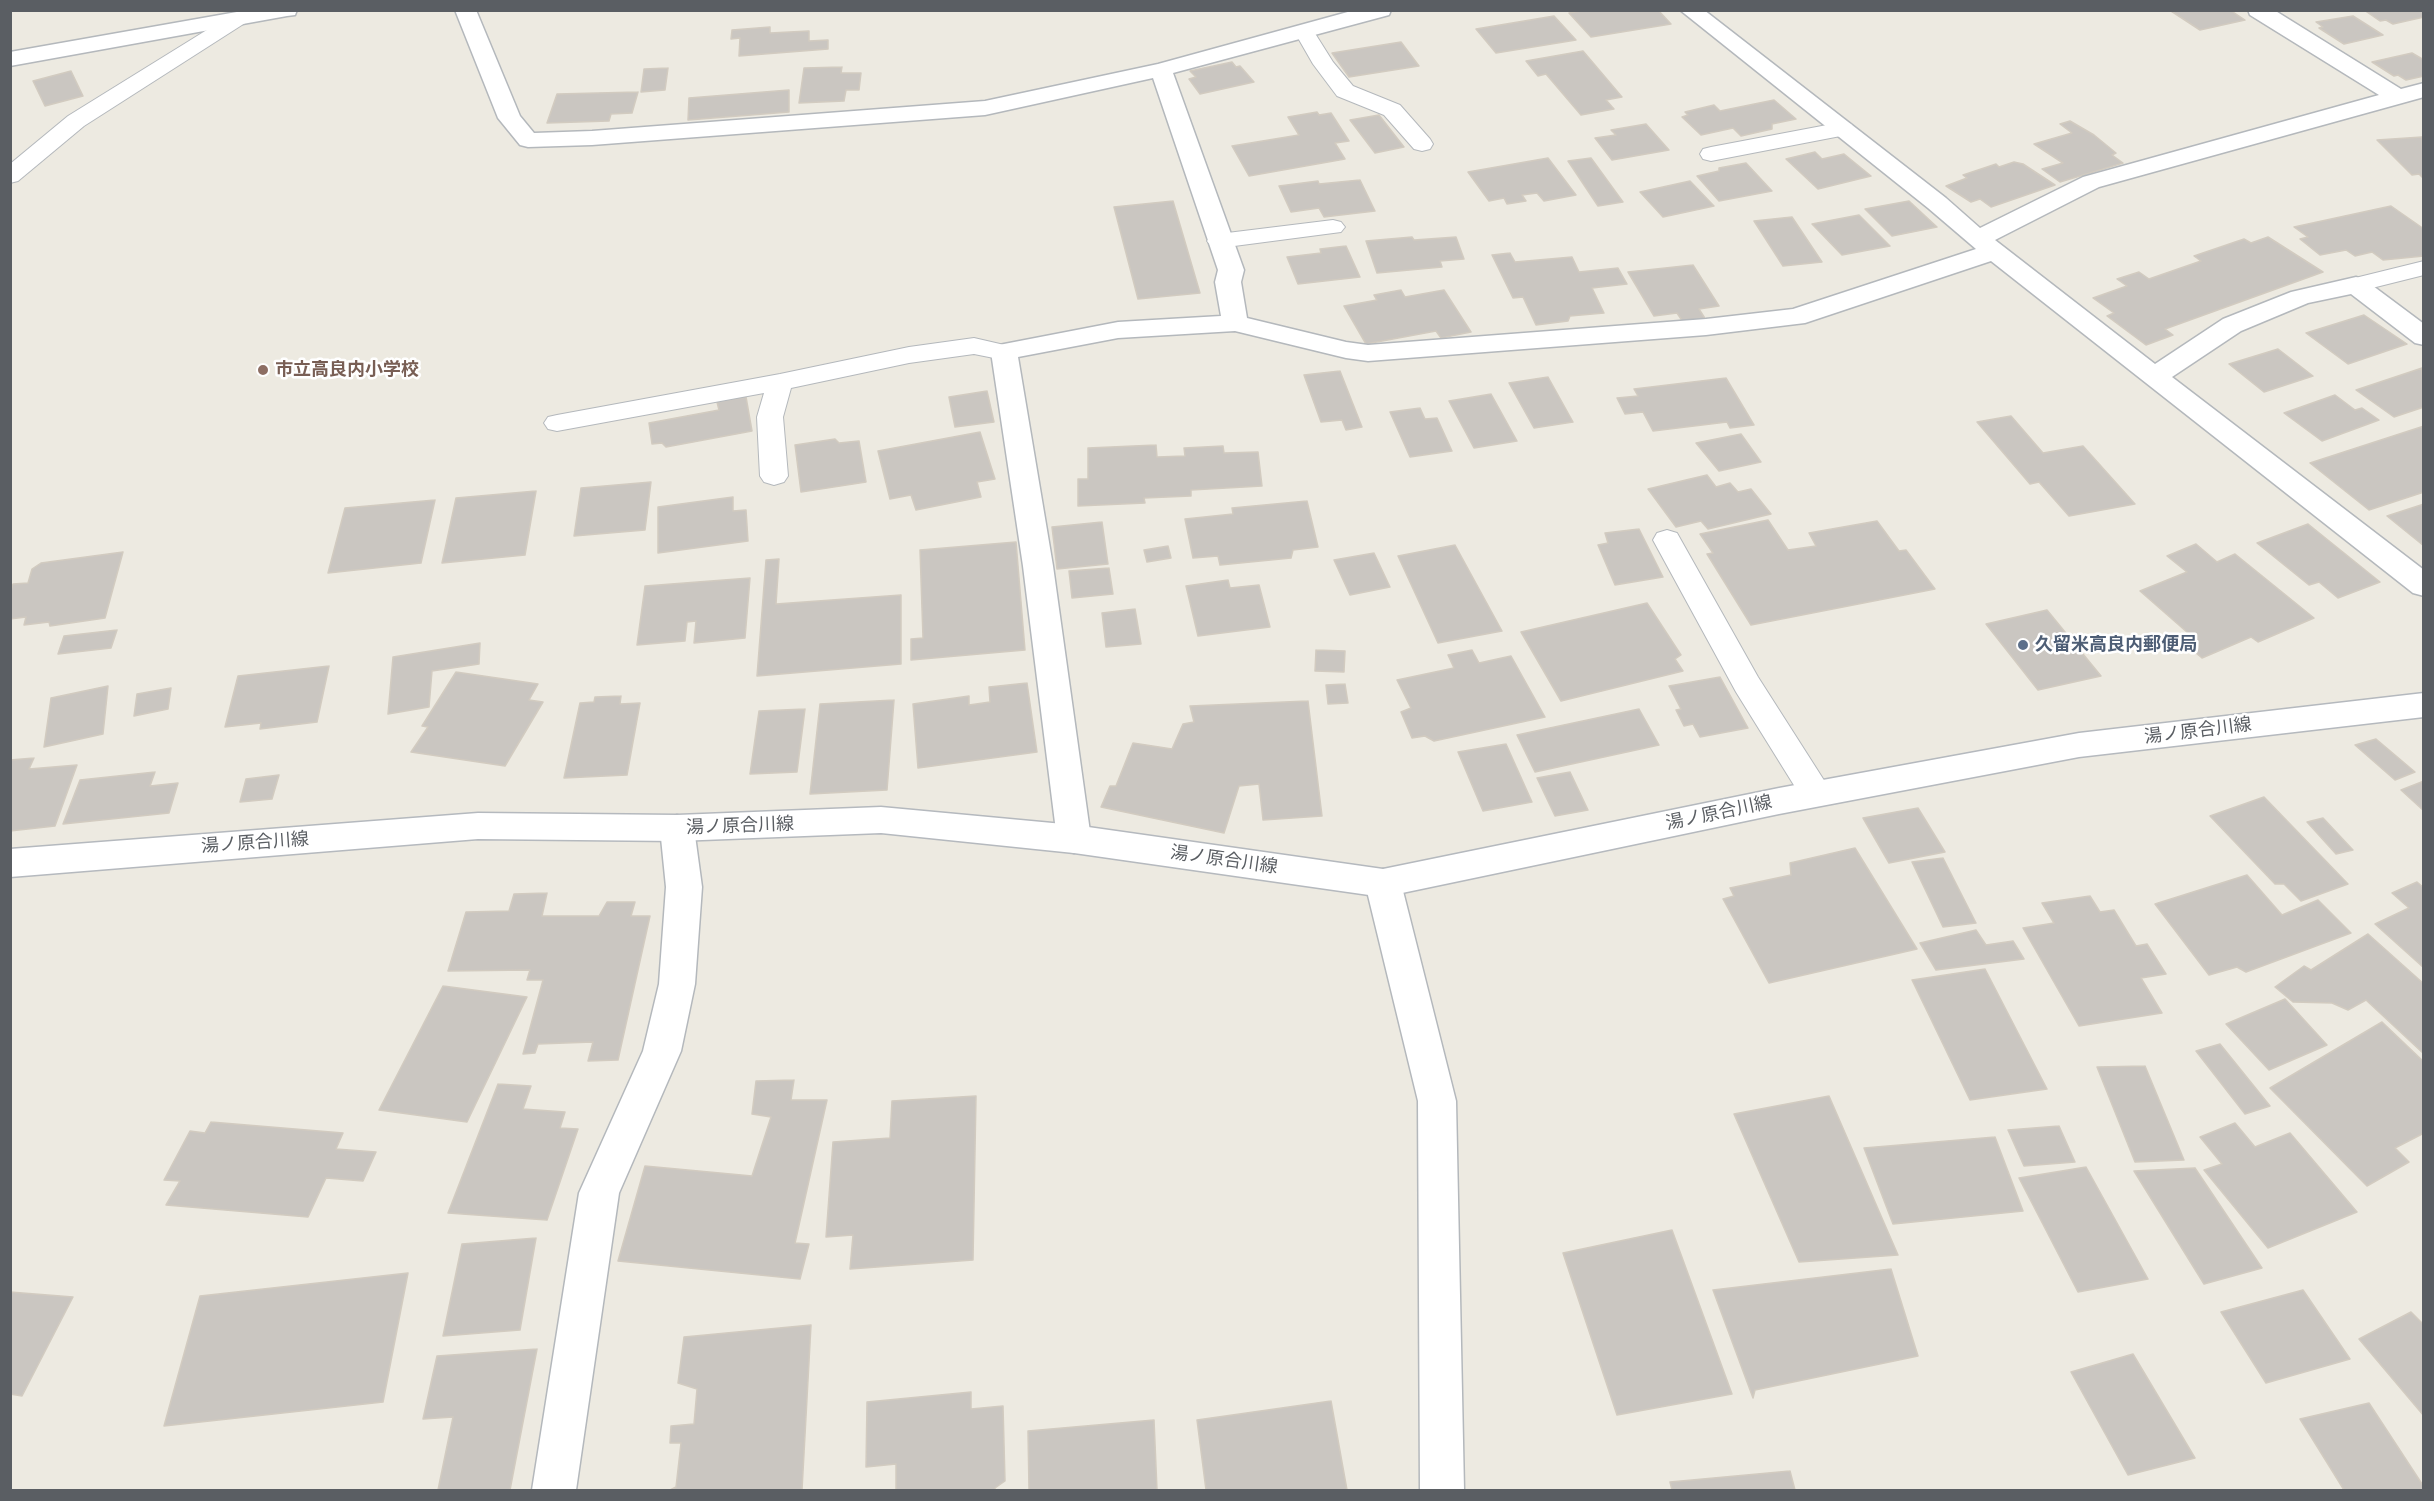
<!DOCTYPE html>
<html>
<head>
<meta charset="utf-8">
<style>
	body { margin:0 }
	#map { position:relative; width:2434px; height:1501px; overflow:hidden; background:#edeae1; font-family:Figtree,sans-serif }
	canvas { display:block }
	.frame { position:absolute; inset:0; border:12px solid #5a5e63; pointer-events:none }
</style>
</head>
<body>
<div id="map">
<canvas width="2434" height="1501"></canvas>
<div class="frame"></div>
</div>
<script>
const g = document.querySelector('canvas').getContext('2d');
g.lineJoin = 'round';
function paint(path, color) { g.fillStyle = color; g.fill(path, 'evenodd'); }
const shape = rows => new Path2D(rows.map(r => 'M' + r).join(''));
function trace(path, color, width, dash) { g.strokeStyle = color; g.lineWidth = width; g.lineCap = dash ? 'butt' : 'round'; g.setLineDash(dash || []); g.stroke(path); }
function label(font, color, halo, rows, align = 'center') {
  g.font = font + ' Figtree,"Noto Sans JP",sans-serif'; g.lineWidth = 5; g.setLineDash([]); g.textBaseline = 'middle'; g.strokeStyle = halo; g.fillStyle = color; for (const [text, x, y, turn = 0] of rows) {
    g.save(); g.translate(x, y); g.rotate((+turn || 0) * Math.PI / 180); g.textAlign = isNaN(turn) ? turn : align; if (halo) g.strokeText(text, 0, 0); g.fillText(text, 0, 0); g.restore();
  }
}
const building = shape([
	[1587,10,1658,10,1671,24,1591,37,1569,13,1587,10],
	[2230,10,2245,20,2200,30,2171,11,2230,10],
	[2364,10,2424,10,2424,17,2393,24,2386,20,2380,21,2364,10],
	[1554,16,1576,40,1496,53,1476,29,1554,16],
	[2353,16,2383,35,2344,44,2319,28,2323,27,2316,22,2353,16],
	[770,27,770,33,809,31,809,41,828,40,828,49,739,56,740,38,731,39,732,30,770,27],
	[1401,42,1419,66,1349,77,1332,53,1401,42],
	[1583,51,1622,97,1606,100,1614,109,1581,115,1546,74,1538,76,1526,61,1583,51],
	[2412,53,2424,60,2424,76,2406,80,2398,75,2394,76,2372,62,2412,53],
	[1232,62,1236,67,1240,66,1254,82,1200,94,1189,79,1196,77,1190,71,1232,62],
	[842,67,841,73,861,73,859,90,846,90,844,101,799,103,804,68,842,67],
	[668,68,665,90,641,92,644,69,668,68],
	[71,71,83,96,45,106,33,81,71,71],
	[789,90,789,112,688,120,689,98,789,90],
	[638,92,632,113,611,114,609,121,547,123,557,94,638,92],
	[1774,100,1796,119,1772,124,1772,129,1741,136,1733,128,1701,135,1682,117,1688,115,1685,112,1714,105,1720,111,1774,100],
	[1317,112,1319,115,1331,113,1349,141,1335,143,1345,159,1249,176,1232,146,1299,135,1288,117,1317,112],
	[1379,115,1404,147,1375,153,1350,120,1379,115],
	[2070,121,2094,135,2116,153,2112,155,2123,163,2060,182,2042,169,2063,163,2034,144,2072,133,2060,124,2070,121],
	[1646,124,1669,150,1612,160,1595,138,1616,135,1611,130,1646,124],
	[2422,137,2424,179,2419,174,2412,175,2377,140,2422,137],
	[1815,152,1822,159,1844,154,1871,176,1818,189,1786,159,1815,152],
	[1548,158,1576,195,1544,201,1537,193,1522,195,1526,201,1507,204,1504,198,1489,201,1468,172,1548,158],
	[1591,158,1623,202,1598,206,1568,161,1591,158],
	[2014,162,2023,164,2055,185,1991,207,1980,199,1971,202,1946,186,1967,178,1963,175,1996,164,1999,167,2014,162],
	[1746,163,1772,191,1719,201,1697,176,1719,171,1719,168,1746,163],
	[1360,180,1375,211,1324,217,1319,208,1291,212,1279,186,1318,181,1319,184,1360,180],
	[1690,181,1714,206,1663,217,1640,192,1690,181],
	[1173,201,1200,293,1138,299,1114,207,1173,201],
	[1909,201,1937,227,1892,236,1865,209,1909,201],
	[2391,206,2424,229,2424,256,2383,260,2372,252,2355,256,2346,250,2320,255,2300,239,2308,237,2294,227,2391,206],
	[1859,215,1890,246,1842,255,1812,224,1859,215],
	[1792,217,1822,262,1783,266,1754,221,1792,217],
	[1412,237,1414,240,1456,237,1464,259,1440,261,1442,267,1377,273,1366,241,1412,237],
	[2268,237,2323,272,2165,329,2173,335,2146,345,2107,316,2114,313,2093,298,2127,286,2117,279,2139,272,2149,279,2201,261,2194,256,2244,239,2251,243,2268,237],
	[1346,246,1360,277,1298,284,1287,257,1321,253,1320,249,1346,246],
	[1510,253,1515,262,1572,257,1579,272,1618,268,1627,284,1592,288,1604,313,1570,316,1568,321,1536,325,1523,297,1513,298,1492,255,1510,253],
	[1693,265,1719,306,1699,309,1706,320,1683,322,1677,313,1654,316,1628,272,1693,265],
	[1401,290,1405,297,1444,290,1471,332,1441,338,1436,331,1366,344,1344,306,1377,300,1374,295,1401,290],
	[2364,315,2407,344,2348,364,2306,333,2364,315],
	[2278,349,2313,376,2264,392,2229,364,2278,349],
	[2422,368,2424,407,2394,417,2356,390,2422,368],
	[1340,371,1362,427,1346,430,1342,420,1321,422,1304,375,1340,371],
	[1548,377,1573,422,1534,428,1509,383,1548,377],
	[1726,378,1754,425,1730,428,1727,422,1653,431,1643,412,1625,414,1617,398,1638,396,1634,389,1726,378],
	[987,391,994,422,955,427,949,397,987,391],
	[1491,394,1517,441,1474,448,1449,401,1491,394],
	[2335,395,2355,410,2362,408,2379,420,2322,441,2284,413,2335,395],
	[746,397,752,431,666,447,662,443,652,444,649,423,719,410,717,402,746,397],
	[1420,408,1425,419,1437,418,1452,451,1410,457,1390,412,1420,408],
	[2011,416,2043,453,2083,446,2135,504,2069,516,2039,482,2030,484,1977,422,2011,416],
	[2424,426,2424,492,2369,510,2310,463,2424,426],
	[980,432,995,479,977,482,981,497,916,510,911,495,890,499,878,451,980,432],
	[1741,434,1761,462,1719,471,1696,443,1741,434],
	[835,439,839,443,859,441,866,482,801,492,795,445,835,439],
	[1156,445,1157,457,1185,456,1184,448,1223,446,1224,453,1258,452,1262,486,1191,490,1191,496,1144,498,1145,503,1078,506,1078,479,1088,479,1088,448,1156,445],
	[1707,475,1716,487,1730,483,1738,492,1751,489,1771,514,1708,529,1701,521,1676,527,1648,489,1707,475],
	[651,482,645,530,574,536,581,488,651,482],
	[536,491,525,555,442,563,456,498,536,491],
	[733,497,733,511,746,510,748,541,658,553,658,507,733,497],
	[435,500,421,563,328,573,345,508,435,500],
	[1307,501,1318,547,1293,550,1291,558,1220,565,1218,556,1193,558,1185,519,1233,514,1232,508,1307,501],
	[2424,504,2424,546,2387,516,2424,504],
	[1768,520,1788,550,1816,546,1809,533,1877,521,1899,551,1906,550,1935,589,1751,625,1707,554,1713,553,1700,534,1768,520],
	[1102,522,1108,564,1057,569,1052,527,1102,522],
	[2308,524,2380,582,2338,598,2319,582,2309,585,2257,543,2308,524],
	[1639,529,1663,577,1615,585,1598,545,1608,543,1605,533,1639,529],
	[1016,542,1025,650,911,660,911,639,923,638,920,550,1016,542],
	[2196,544,2217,562,2235,554,2314,618,2258,642,2251,637,2202,658,2177,637,2188,633,2140,591,2187,572,2167,556,2196,544],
	[1455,545,1502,631,1438,643,1398,556,1455,545],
	[1168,546,1171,558,1147,562,1144,550,1168,546],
	[123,552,105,618,50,626,49,622,24,625,26,617,10,619,10,593,13,584,28,583,32,569,41,563,123,552],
	[1374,553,1390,587,1350,595,1334,560,1374,553],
	[779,559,776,604,901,595,901,664,757,676,766,560,779,559],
	[1109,568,1113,594,1072,598,1069,571,1109,568],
	[750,578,745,638,694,643,696,621,687,622,685,641,637,645,645,586,750,578],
	[1228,580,1230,588,1259,585,1270,627,1198,636,1186,586,1228,580],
	[1647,603,1681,655,1675,659,1683,671,1561,701,1521,632,1647,603],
	[1135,609,1141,644,1106,647,1102,613,1135,609],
	[2047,610,2101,676,2038,690,1986,624,2047,610],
	[117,630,111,648,58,654,64,636,117,630],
	[480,643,479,664,432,671,429,707,388,714,393,657,480,643],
	[1316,650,1345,651,1344,672,1315,671,1316,650],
	[1472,650,1479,663,1511,656,1545,717,1434,741,1425,736,1412,738,1401,712,1411,708,1397,680,1454,668,1448,655,1472,650],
	[329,666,317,722,260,729,261,723,225,727,238,676,329,666],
	[456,672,538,684,529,700,543,702,505,766,411,752,428,727,422,726,456,672],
	[1720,677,1748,728,1700,737,1693,724,1684,726,1676,710,1681,709,1669,686,1720,677],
	[1027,683,1037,752,918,768,913,704,969,696,969,705,990,702,989,687,1027,683],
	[1345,684,1348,703,1328,704,1326,685,1345,684],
	[108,686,103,734,44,747,51,698,108,686],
	[171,688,168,709,134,716,137,694,171,688],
	[621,696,620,704,640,703,627,775,564,778,580,703,594,702,595,697,621,696],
	[894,700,887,790,810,794,820,704,894,700],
	[1308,701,1322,816,1263,820,1259,784,1239,786,1224,833,1101,807,1110,786,1116,786,1133,743,1172,749,1183,724,1194,722,1190,706,1308,701],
	[805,709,797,772,750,774,759,711,805,709],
	[1639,709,1659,745,1535,772,1517,735,1639,709],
	[2376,739,2415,772,2395,780,2355,745,2376,739],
	[1506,744,1532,802,1483,811,1458,752,1506,744],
	[34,758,29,769,77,765,55,826,10,831,10,760,34,758],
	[155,772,150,786,178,783,169,813,63,824,80,780,155,772],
	[1570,772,1588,810,1555,816,1537,778,1570,772],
	[279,775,272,799,240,802,246,779,279,775],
	[2424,781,2424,811,2401,790,2424,781],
	[2264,797,2348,884,2301,901,2284,884,2275,884,2210,816,2264,797],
	[1918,808,1945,852,1889,863,1863,818,1918,808],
	[2323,818,2353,850,2336,854,2307,822,2323,818],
	[1855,848,1917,949,1769,983,1723,899,1734,896,1730,888,1791,875,1790,863,1855,848],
	[1943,858,1976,923,1943,927,1912,862,1943,858],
	[2247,875,2282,915,2318,900,2351,933,2246,972,2237,967,2209,975,2155,904,2247,875],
	[2417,882,2424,888,2424,968,2375,924,2409,908,2392,893,2417,882],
	[547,893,542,916,599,916,607,902,635,902,631,916,650,916,618,1060,588,1061,593,1042,538,1044,535,1053,523,1054,543,980,527,980,530,970,448,971,466,912,509,911,514,894,547,893],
	[2090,896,2100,912,2114,910,2136,946,2147,944,2166,974,2141,978,2162,1013,2079,1026,2023,928,2054,923,2042,903,2090,896],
	[1976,930,1986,945,2013,941,2024,959,1936,970,1920,943,1976,930],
	[2368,934,2424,984,2424,1054,2366,1000,2348,1010,2332,1003,2293,1002,2275,987,2304,966,2311,970,2368,934],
	[1985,969,2047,1089,1970,1100,1912,980,1985,969],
	[443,986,527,997,467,1122,379,1110,443,986],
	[2285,999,2327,1045,2269,1070,2226,1024,2285,999],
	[2382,1022,2424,1062,2424,1133,2395,1148,2409,1162,2367,1186,2270,1088,2382,1022],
	[2220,1044,2270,1106,2245,1114,2196,1051,2220,1044],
	[2145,1066,2184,1160,2135,1162,2097,1067,2145,1066],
	[794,1080,791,1100,827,1100,795,1243,809,1244,800,1279,618,1261,645,1166,752,1176,771,1117,752,1114,756,1081,794,1080],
	[498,1084,531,1086,523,1109,565,1112,560,1128,578,1129,547,1220,448,1213,498,1084],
	[976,1096,973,1260,850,1269,853,1235,826,1237,833,1142,890,1138,892,1101,976,1096],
	[1829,1096,1898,1255,1799,1262,1734,1114,1829,1096],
	[211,1122,343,1133,336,1149,376,1152,363,1181,326,1178,308,1217,166,1205,180,1181,164,1180,190,1131,205,1133,211,1122],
	[2235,1123,2255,1147,2290,1133,2357,1212,2268,1248,2204,1170,2222,1164,2200,1137,2235,1123],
	[2059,1126,2075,1162,2024,1166,2008,1130,2059,1126],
	[1995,1137,2023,1211,1893,1224,1864,1148,1995,1137],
	[2086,1167,2148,1279,2078,1292,2019,1178,2086,1167],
	[2195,1168,2262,1268,2204,1284,2134,1171,2195,1168],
	[1672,1230,1732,1394,1617,1415,1563,1253,1672,1230],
	[536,1238,520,1330,443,1336,462,1244,536,1238],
	[1891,1269,1918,1356,1755,1390,1753,1398,1713,1290,1891,1269],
	[408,1273,383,1402,164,1426,200,1296,408,1273],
	[2303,1290,2350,1359,2266,1383,2221,1312,2303,1290],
	[10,1292,73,1297,22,1396,10,1394,10,1292],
	[2411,1312,2424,1325,2424,1416,2359,1339,2411,1312],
	[811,1325,802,1490,670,1490,676,1487,681,1443,670,1443,671,1426,694,1424,697,1389,678,1383,684,1337,811,1325],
	[537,1349,510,1490,438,1490,453,1417,423,1419,437,1356,537,1349],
	[2133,1354,2195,1458,2128,1475,2071,1372,2133,1354],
	[971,1392,971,1409,1003,1406,1005,1481,995,1488,995,1490,896,1490,896,1464,866,1467,867,1402,971,1392],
	[1331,1401,1347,1490,1206,1490,1197,1420,1331,1401],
	[2369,1403,2424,1487,2424,1490,2344,1490,2300,1419,2369,1403],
	[1154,1420,1157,1490,1029,1490,1028,1431,1154,1420],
	[1790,1471,1795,1490,1672,1490,1670,1482,1790,1471]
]);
paint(building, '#cac6c1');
trace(building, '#d2cbc0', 1.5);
const lane = shape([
	[238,13,245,15,248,19,245,23,84,126,18,181,10,183,10,164,68,116,231,15,238,13],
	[1304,25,1311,27,1333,62,1353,86,1400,105,1430,139,1433,144,1430,149,1422,151,1414,149,1384,115,1337,96,1313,64,1294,31,1297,27,1304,25],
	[1843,122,1851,124,1854,129,1851,134,1711,161,1703,159,1700,154,1703,149,1711,147,1843,122],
	[1333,220,1341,222,1345,227,1341,232,1219,248,1211,246,1207,241,1211,236,1219,234,1333,220],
	[2424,261,2424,275,2356,292,2347,290,2344,285,2347,280,2424,261],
	[974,338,1013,347,1017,352,1013,357,1004,360,974,354,909,363,791,388,783,417,788,476,784,482,774,485,764,482,760,476,757,417,764,393,557,431,548,429,544,423,548,417,557,415,780,374,909,347,974,338],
	[1667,530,1677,533,1758,677,1827,785,1832,794,1827,803,1816,806,1805,803,1736,692,1653,540,1657,533,1667,530]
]);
const street = shape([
	[248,10,297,10,295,15,287,16,10,66,10,52,248,10],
	[455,10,476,10,520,116,534,133,592,131,985,101,1158,64,1355,10,1391,10,1389,15,1173,73,1244,270,1241,282,1247,318,1346,342,1368,345,1706,319,1793,309,1976,249,1928,208,1680,10,1704,10,1946,198,1980,228,2083,177,2379,95,2250,15,2248,10,2274,10,2401,89,2424,83,2424,97,2099,187,1995,240,2155,364,2223,319,2291,292,2356,277,2365,280,2424,324,2424,345,2415,343,2351,294,2308,303,2241,331,2172,377,2424,570,2424,596,2413,593,1991,261,1805,323,1706,335,1368,361,1346,358,1235,331,1118,338,1018,357,1053,566,1091,839,1086,849,1074,853,1062,849,1057,839,1023,566,991,352,995,346,1004,344,1118,322,1221,316,1215,282,1218,270,1153,78,985,115,592,145,528,147,520,145,498,118,455,10],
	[677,815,689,819,694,828,702,887,695,984,681,1051,619,1193,576,1490,532,1490,579,1193,643,1051,659,984,666,887,660,828,665,819,677,815],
	[1383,869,1395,873,1401,883,1456,1101,1464,1490,1420,1490,1418,1101,1365,883,1371,873,1383,869]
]);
const secondary = shape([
	[2424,693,2424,717,2079,757,1779,814,1383,897,1074,853,881,833,677,841,478,839,10,877,10,849,478,813,677,815,881,807,1074,825,1383,869,1779,788,2079,733,2424,693]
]);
trace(lane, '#b4b8bc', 2);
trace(street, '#b4b8bc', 3);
trace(secondary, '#b5b9be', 3);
paint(lane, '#fff');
paint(street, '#fff');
paint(secondary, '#fff');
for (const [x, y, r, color] of [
	[263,370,6,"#8d6e63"],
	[2023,645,6,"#5c6f8a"]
]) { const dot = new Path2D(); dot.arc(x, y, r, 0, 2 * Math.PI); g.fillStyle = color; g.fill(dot); trace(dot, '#fff', 2); }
label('bold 18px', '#785e54', '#fff', [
	["市立高良内小学校",275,370]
], 'left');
label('bold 18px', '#4e5e75', '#fff', [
	["久留米高良内郵便局",2035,645]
], 'left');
label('18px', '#5a5e63', '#fff', [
	["湯ノ原合川線",2198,731,-7],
	["湯ノ原合川線",1719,813,-12],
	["湯ノ原合川線",740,826,-2],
	["湯ノ原合川線",255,843,-4],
	["湯ノ原合川線",1224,860,8]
]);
</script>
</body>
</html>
